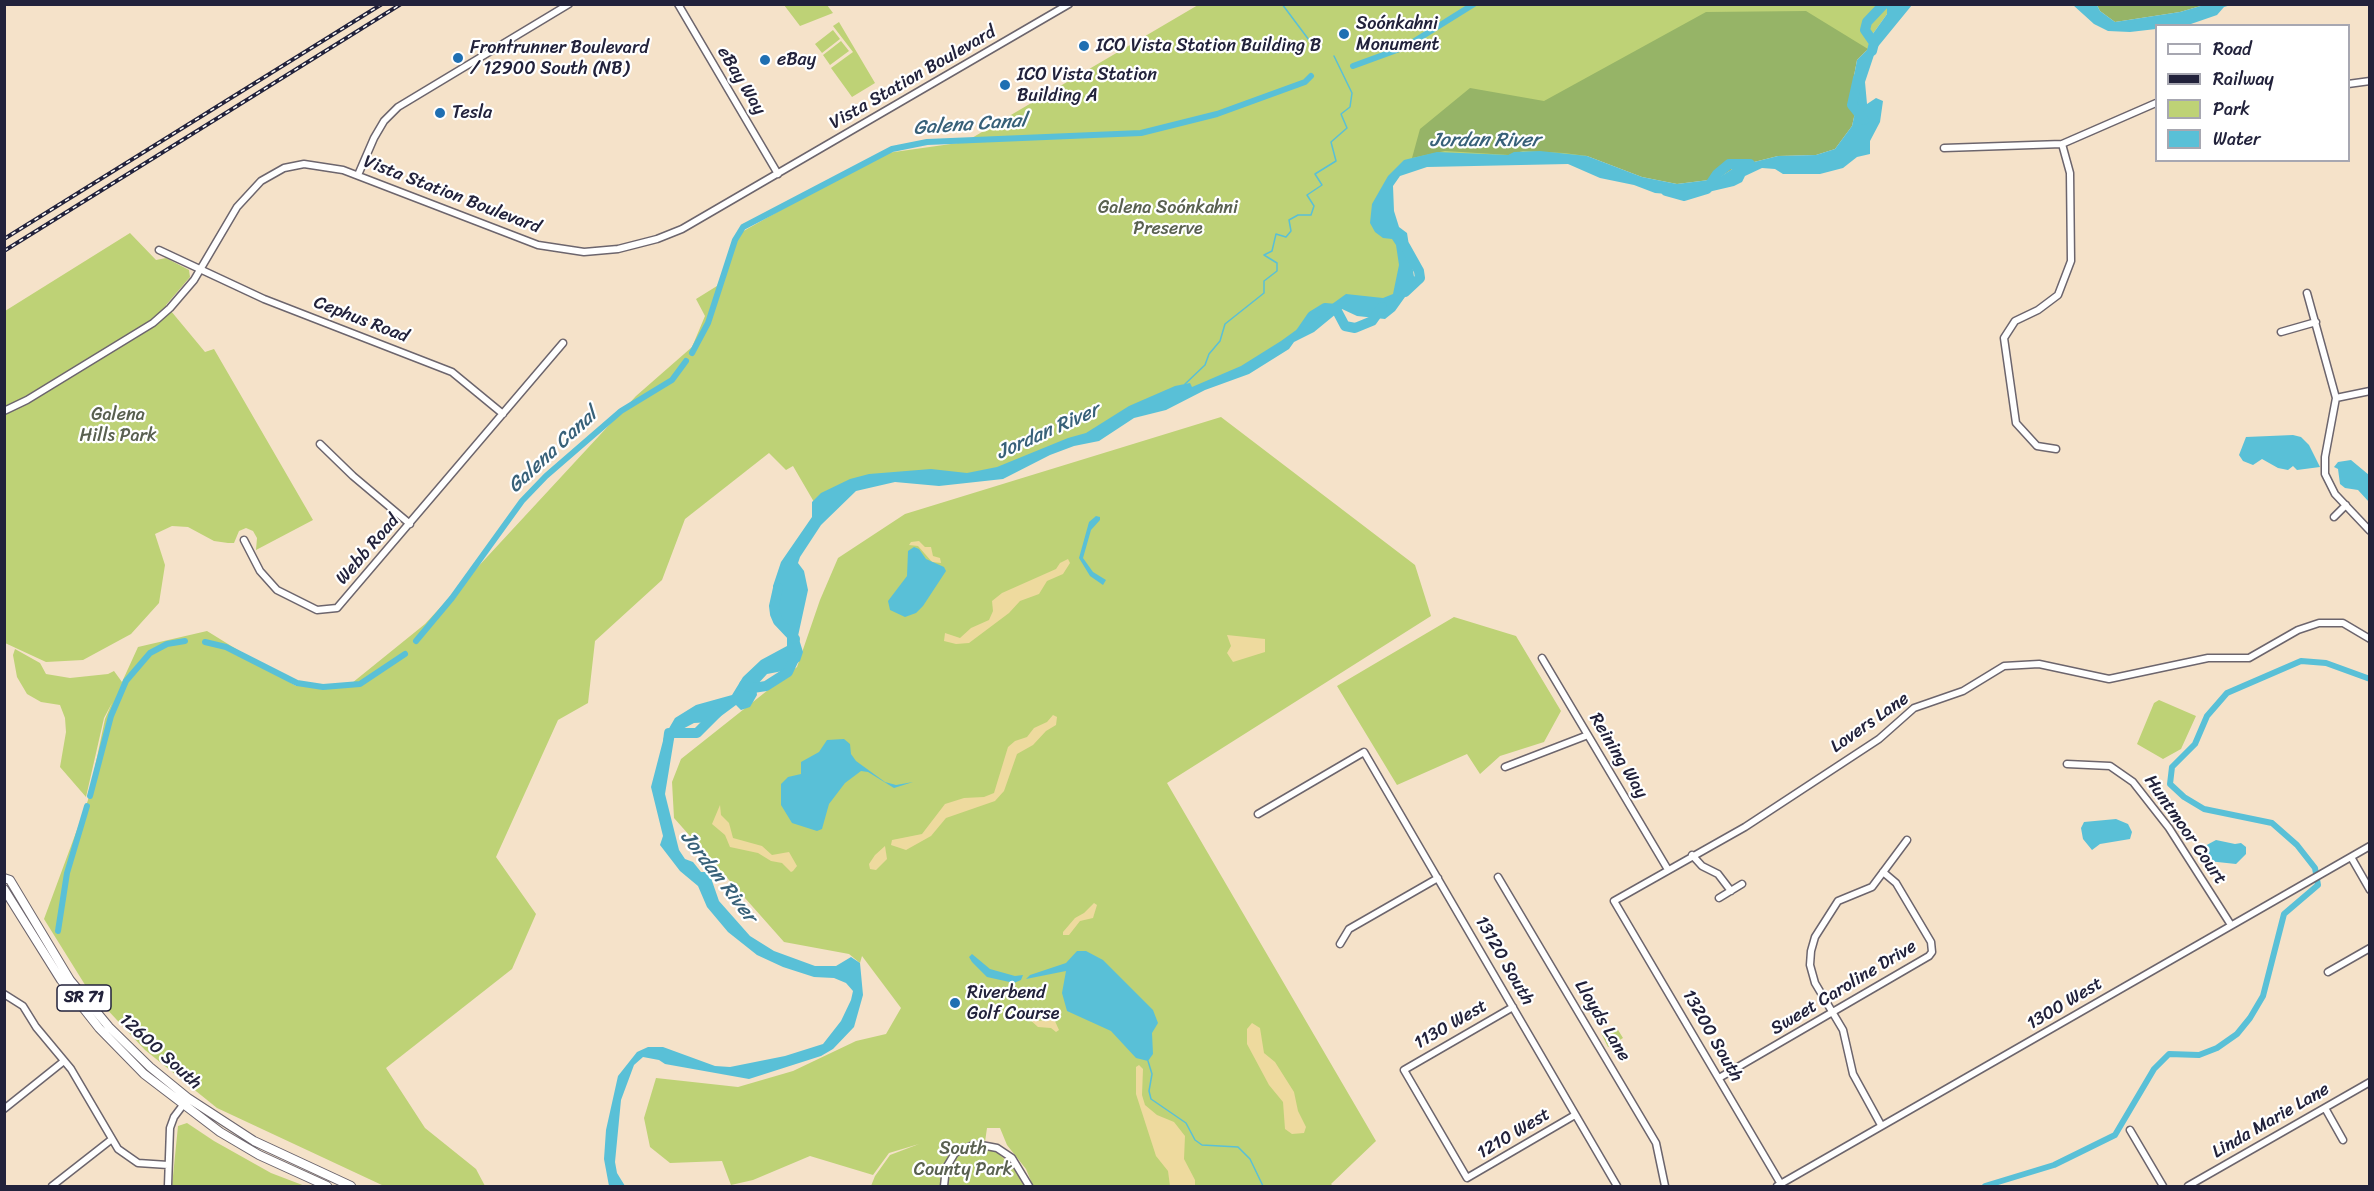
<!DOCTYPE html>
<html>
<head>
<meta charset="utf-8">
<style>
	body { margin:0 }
	#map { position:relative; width:2374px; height:1191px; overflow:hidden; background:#f5e2c9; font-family:Sriracha,sans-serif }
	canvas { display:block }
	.frame { position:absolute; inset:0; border:6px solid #22223b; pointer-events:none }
	.legend { position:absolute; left:2155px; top:24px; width:195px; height:138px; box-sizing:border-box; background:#fff; border:2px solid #a7a7b1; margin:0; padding:8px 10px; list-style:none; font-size:18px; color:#22223b }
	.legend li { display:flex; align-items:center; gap:12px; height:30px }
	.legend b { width:30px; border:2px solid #a7a7b1 }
</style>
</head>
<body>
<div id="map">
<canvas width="2374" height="1191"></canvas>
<div class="frame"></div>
<ul class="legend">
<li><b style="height:8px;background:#fff"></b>Road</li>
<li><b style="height:8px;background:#22223b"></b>Railway</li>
<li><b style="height:16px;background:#bed276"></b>Park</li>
<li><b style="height:16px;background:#59c0d7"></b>Water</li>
</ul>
</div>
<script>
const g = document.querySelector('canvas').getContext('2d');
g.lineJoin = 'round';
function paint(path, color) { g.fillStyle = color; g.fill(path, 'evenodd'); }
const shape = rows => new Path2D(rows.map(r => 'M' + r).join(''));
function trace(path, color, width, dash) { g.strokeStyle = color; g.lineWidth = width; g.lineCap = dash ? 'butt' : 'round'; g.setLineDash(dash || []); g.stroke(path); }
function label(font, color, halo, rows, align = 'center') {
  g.font = font + ' Sriracha,sans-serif'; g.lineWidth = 4.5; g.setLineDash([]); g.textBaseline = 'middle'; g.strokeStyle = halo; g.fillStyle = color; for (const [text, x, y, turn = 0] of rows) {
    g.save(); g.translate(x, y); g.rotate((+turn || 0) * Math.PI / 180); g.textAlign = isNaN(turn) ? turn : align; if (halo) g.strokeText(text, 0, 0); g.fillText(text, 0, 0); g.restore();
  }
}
paint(shape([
	[784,5,827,5,833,13,800,26],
	[1198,5,1887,5,1887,14,1872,35,1868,50,1581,157,1415,159,1382,187,1402,248,1399,290,1385,302,1325,307,1306,326,1259,359,1094,433,991,472,856,481,814,502,793,466,786,470,769,453,685,519,662,580,595,641,588,703,558,720,496,857,536,914,512,969,386,1068,425,1128,476,1169,485,1186,384,1186,217,1108,145,1050,87,988,44,919,88,800,105,719,112,703,104,718,86,797,60,767,66,732,65,718,60,705,41,702,27,694,17,677,13,655,15,649,40,663,46,674,70,678,108,674,114,671,122,682,138,647,207,631,296,686,352,683,425,624,636,396,692,347,705,316,696,299,717,286,740,233,880,154,965,142],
	[839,22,875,83,852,97,831,68,853,52,833,26],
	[833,30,840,39,822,53,815,44],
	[841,41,849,51,830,65,823,55],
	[130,233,156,260,166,258,189,270,190,277,166,305,205,352,214,349,313,520,256,550,257,538,253,531,246,528,239,531,234,543,228,543,214,541,188,527,172,526,155,534,165,565,159,603,131,634,83,660,46,662,5,643,5,311],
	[1221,417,1415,565,1431,616,1167,783,1376,1141,1331,1184,1333,1186,1033,1186,1026,1169,1007,1145,1000,1128,987,1128,985,1142,1017,1170,1025,1186,871,1186,875,1176,890,1155,919,1144,889,1153,873,1175,810,1156,753,1180,731,1185,722,1161,670,1163,650,1147,644,1118,656,1078,738,1087,793,1071,856,1041,886,1034,901,1008,862,956,860,963,849,954,784,942,674,818,672,782,681,759,797,667,820,600,838,558,905,514],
	[1454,617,1516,636,1561,711,1544,742,1500,756,1480,774,1467,754,1397,785,1337,686],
	[2159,700,2196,716,2181,749,2163,759,2137,744,2154,703],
	[1615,1025,1623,1038,1608,1047,1601,1033],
	[187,1123,214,1141,271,1173,305,1186,172,1186,178,1126]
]), '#bed276');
paint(shape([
	[2097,5,2204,5,2180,12,2115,22,2100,11],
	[1806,11,1868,49,1857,60,1853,81,1856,108,1852,126,1835,149,1816,155,1778,156,1754,162,1746,160,1717,179,1677,184,1642,177,1587,156,1564,153,1523,151,1509,155,1445,151,1412,158,1420,129,1470,88,1544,101,1706,12]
]), '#96b467');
paint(shape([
	[919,541,925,547,931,547,933,556,940,558,941,563,932,562,918,546,909,545,911,542],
	[1068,559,1070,563,1063,574,1047,581,1039,594,1020,601,1009,613,969,643,956,644,944,641,945,633,960,638,971,628,989,620,993,611,992,601,1002,593,1056,569,1060,563],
	[1227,635,1265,639,1265,652,1233,662,1227,653,1231,646],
	[1053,715,1057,717,1056,725,1046,731,1033,745,1017,754,1004,791,995,801,946,818,931,836,906,850,891,845,892,840,922,834,945,804,964,798,984,797,994,793,1008,747,1015,741,1027,737,1034,728,1047,722],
	[720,805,721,815,729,823,733,838,762,846,772,855,789,852,797,866,793,871,791,872,782,863,771,861,758,853,730,847,725,835,712,824],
	[885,846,887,859,876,870,870,869,869,864,875,855],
	[1094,903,1097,905,1093,918,1080,921,1069,935,1063,935,1063,932,1075,918,1084,913],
	[1030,1008,1033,1009,1038,1021,1054,1019,1059,1030,1056,1032,1051,1028,1038,1027,1028,1018,1027,1010],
	[1252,1023,1260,1028,1264,1053,1275,1062,1294,1092,1298,1111,1306,1127,1304,1133,1292,1134,1285,1129,1283,1102,1269,1085,1247,1044,1247,1029],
	[1139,1065,1143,1069,1142,1095,1145,1105,1157,1115,1174,1122,1185,1136,1184,1159,1195,1180,1195,1186,1170,1186,1168,1171,1156,1156,1136,1094,1136,1067]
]), '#eeda9e');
paint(shape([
	[1887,5,1912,5,1876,49,1865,82,1867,104,1876,98,1883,101,1880,122,1870,141,1870,154,1857,157,1843,168,1820,174,1783,174,1775,169,1762,168,1745,176,1742,182,1734,186,1691,196,1655,193,1634,185,1600,178,1568,164,1427,167,1400,176,1393,186,1394,211,1399,227,1407,233,1415,283,1395,311,1385,319,1357,316,1342,309,1314,332,1294,342,1289,349,1249,374,1205,390,1166,410,1134,418,1099,441,1074,446,1050,455,1003,479,939,486,895,482,856,491,821,525,800,557,798,563,804,571,808,590,798,636,803,652,800,661,788,670,767,674,756,686,757,695,750,707,741,710,736,705,713,722,694,723,675,733,665,794,679,850,685,859,693,862,701,872,706,872,711,878,719,901,750,936,774,951,815,966,836,966,851,957,860,963,863,995,854,1027,833,1049,821,1056,749,1079,665,1064,659,1060,643,1057,634,1065,621,1100,615,1162,617,1173,625,1186,609,1186,604,1159,606,1130,618,1076,637,1052,648,1047,663,1047,715,1066,730,1067,785,1056,823,1044,841,1021,851,1000,853,991,846,983,834,978,814,977,783,967,757,955,728,932,707,907,698,886,680,871,660,845,663,836,651,787,664,737,675,718,696,705,732,695,743,677,761,660,787,646,787,629,777,613,773,586,781,562,812,517,812,502,821,493,850,479,869,474,931,469,967,473,997,467,1068,438,1086,433,1129,406,1175,386,1190,383,1192,387,1241,366,1281,341,1346,294,1383,298,1393,294,1399,265,1396,245,1392,239,1383,238,1375,232,1370,223,1372,204,1388,176,1404,160,1437,152,1508,155,1514,152,1540,151,1587,156,1642,177,1677,184,1717,179,1746,160,1754,162,1778,156,1816,155,1835,149,1852,126,1856,108,1853,81,1857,60,1868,49,1872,35,1887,14],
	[2073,5,2097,5,2100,11,2115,22,2180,12,2204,5,2231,5,2224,7,2217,15,2188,25,2156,26,2156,29,2130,32,2108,31,2094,24],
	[2293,435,2301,437,2309,445,2320,467,2297,470,2293,466,2288,470,2278,468,2262,459,2253,465,2243,461,2239,455,2246,437],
	[2351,460,2369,475,2369,502,2358,490,2345,488,2340,484,2338,469,2334,467,2338,462],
	[1096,516,1100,517,1100,520,1091,530,1083,558,1093,572,1106,580,1103,585,1090,576,1079,558,1089,522],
	[914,547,919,549,926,559,944,567,946,571,923,606,916,613,905,617,890,610,888,601,907,576,908,551],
	[844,739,850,744,851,754,856,761,885,782,896,785,913,782,894,788,868,772,861,771,845,783,829,804,822,829,817,831,792,823,781,805,781,784,788,777,801,774,801,762,819,752,827,740],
	[2116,819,2128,824,2132,832,2130,839,2100,844,2092,850,2083,839,2081,828,2084,822],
	[2216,840,2235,844,2241,843,2246,847,2246,854,2236,864,2208,861,2201,853,2203,847],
	[1077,951,1086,951,1103,960,1153,1010,1158,1023,1152,1033,1153,1054,1148,1061,1136,1058,1111,1031,1067,1011,1062,993,1066,971,1026,979,1030,975,1066,963],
	[972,954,990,969,1015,976,1023,975,1021,980,1014,983,987,977,972,962,969,957]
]), '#59c0d7');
trace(shape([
	[1282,4,1309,40,1318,46],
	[1185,384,1205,365,1209,354,1220,341,1225,324,1264,293,1264,281,1277,271,1277,263,1264,255,1272,251,1276,234,1286,237,1291,231,1289,220,1298,215,1311,215,1314,206,1307,195,1322,185,1315,174,1336,161,1331,142,1347,128,1341,114,1350,107,1352,93,1334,56],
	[1148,1061,1152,1074,1149,1091,1151,1099,1186,1123,1195,1140,1202,1145,1238,1147,1250,1159,1263,1186]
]), '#59c0d7', 1.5);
trace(shape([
	[1353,66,1405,47,1474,4],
	[692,353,708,323,735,240,743,227,892,149,927,142,1141,133,1217,114,1305,82,1311,76],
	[416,641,452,598,522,501,546,476,621,411,672,380,686,361],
	[205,642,226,647,297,683,323,687,360,684,405,654],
	[90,796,111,716,126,681,150,653,167,644,185,641],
	[58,931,67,873,87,806],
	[1985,1186,2054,1165,2115,1135,2154,1069,2169,1054,2199,1055,2217,1048,2237,1034,2250,1018,2263,996,2284,914,2318,885,2315,868,2297,845,2272,823,2204,809,2184,797,2170,784,2172,767,2195,744,2207,716,2227,693,2301,661,2326,663,2370,679]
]), '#59c0d7', 6);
trace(shape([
	[1872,51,1874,43,1865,30,1867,22,1884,4],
	[1858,78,1852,105,1864,120],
	[1666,191,1684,196,1707,189,1717,174,1729,164,1750,164],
	[1405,246,1419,271,1420,278,1405,292],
	[1301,332,1312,316,1325,308,1336,309,1345,326,1355,328,1372,321,1382,307],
	[778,588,774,606,775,614,778,621,795,639],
	[744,685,753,688,766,686,788,672,795,657],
	[668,741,669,733,697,733,717,713]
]), '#59c0d7', 10);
const minor = shape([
	[678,4,778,174],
	[2348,84,2370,81],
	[1944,148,2062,144,2156,103],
	[358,175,374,138,384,121,398,107,569,4],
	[159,250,264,299,452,372,503,414],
	[2307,293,2336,398,2325,457,2325,474,2335,494,2370,531],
	[2281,332,2316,322],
	[2336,398,2370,391],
	[4,411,27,400,153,323,170,308,194,280,237,207,261,181,284,168,304,164,343,170,538,245,584,252,618,249,657,239,682,229,1069,4],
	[320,444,353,476,410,524],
	[2056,449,2037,446,2016,423,2004,338,2015,321,2038,310,2058,295,2071,261,2070,173,2062,144],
	[2334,517,2346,505],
	[244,540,260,571,277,590,317,610,337,608,563,343],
	[1542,658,1667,868],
	[2067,764,2110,766,2133,782,2169,828,2231,925],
	[1505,767,1588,735],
	[1258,814,1364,752,1617,1186],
	[1692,855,1702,866,1718,874,1731,891],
	[2351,857,2370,890],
	[1498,877,1656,1143,1665,1186],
	[1719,898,1742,884],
	[1340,944,1349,929,1438,878],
	[2328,972,2370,948],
	[4,994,23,1006,36,1027,71,1069,118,1149,138,1163,168,1165],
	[1513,1007,1404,1070,1467,1178,1575,1115],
	[1719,1078,1929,956,1932,952,1931,942,1896,883,1883,872],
	[2325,1108,2343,1140],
	[4,1109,64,1061],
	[1881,1125,1853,1074,1843,1030,1815,983,1810,965,1811,951,1815,937,1838,901,1872,887,1907,840],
	[2130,1130,2163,1186],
	[52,1186,112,1139],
	[168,1186,170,1128,174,1117,186,1101],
	[944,1186,946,1168,955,1153,973,1145,981,1145,997,1148,1012,1158,1029,1186],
	[1777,1186,2370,846],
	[1782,1186,1614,901,1745,827,1879,739,1914,708,1963,691,2004,666,2039,664,2109,679,2208,658,2249,658,2298,630,2319,623,2343,623,2370,639],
	[2188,1186,2370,1082]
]);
const major = shape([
	[4,878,10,880,70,980,109,1027,150,1067,188,1098,254,1141,351,1186],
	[4,889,61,980,99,1028,144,1074,220,1132,259,1155,327,1186]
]);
trace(minor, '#6c656d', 9);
trace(major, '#6c656d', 10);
trace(minor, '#fff', 6);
trace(major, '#fff', 8);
const rail = shape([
	[4,239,382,4],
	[4,251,401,4]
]);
trace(rail, '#22223b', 4);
trace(rail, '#fff', 1.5, [4.5]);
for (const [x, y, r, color] of [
	[1344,34,6,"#1f6fb2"],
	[1084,46,6,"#1f6fb2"],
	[458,58,6,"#1f6fb2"],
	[765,60,6,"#1f6fb2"],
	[1005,85,6,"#1f6fb2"],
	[440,113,6,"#1f6fb2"],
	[955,1003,6,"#1f6fb2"]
]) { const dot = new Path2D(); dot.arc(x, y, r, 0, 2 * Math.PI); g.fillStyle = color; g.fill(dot); trace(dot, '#fff', 2); }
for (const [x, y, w] of [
	[84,998,54]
]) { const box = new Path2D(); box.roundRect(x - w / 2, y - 13, w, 26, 4.5); g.fillStyle = '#fff'; g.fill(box); trace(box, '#22223b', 1.5); }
label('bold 16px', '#22223b', null, [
	["SR 71",84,998]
]);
label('18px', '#22223b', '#fff', [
	["Soónkahni",1356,24],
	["Monument",1356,45],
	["ICO Vista Station Building B",1096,46],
	["Frontrunner Boulevard",470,48],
	["/ 12900 South (NB)",470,69],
	["eBay",777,60],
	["ICO Vista Station",1017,75],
	["Building A",1017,96],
	["Tesla",452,113],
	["Riverbend",967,993],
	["Golf Course",967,1014]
], 'left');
label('18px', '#22223b', '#fff', [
	["Vista Station Boulevard",913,78,-30],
	["eBay Way",741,81,59],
	["Vista Station Boulevard",452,195,21],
	["Cephus Road",361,320,21],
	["Webb Road",368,550,-49],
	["Lovers Lane",1870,723,-35],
	["Reining Way",1618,756,59],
	["Huntmoor Court",2185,830,55],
	["13120 South",1504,961,60],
	["Sweet Caroline Drive",1844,988,-31],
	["1300 West",2065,1004,-31],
	["Lloyds Lane",1602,1021,59],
	["1130 West",1451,1025,-30],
	["13200 South",1712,1036,60],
	["12600 South",160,1052,42],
	["Linda Marie Lane",2271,1121,-30],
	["1210 West",1514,1134,-31]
]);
label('18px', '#596050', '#fff', [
	["Galena Soónkahni",1168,208],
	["Preserve",1168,229],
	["Galena",118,415],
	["Hills Park",118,436],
	["South",963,1149],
	["County Park",963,1170]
]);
label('italic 20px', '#386179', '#fff', [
	["Galena Canal",970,125,-4],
	["Jordan River",1485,141],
	["Jordan River",1048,432,-24],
	["Galena Canal",553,451,-43],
	["Jordan River",718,877,52]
]);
</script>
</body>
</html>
